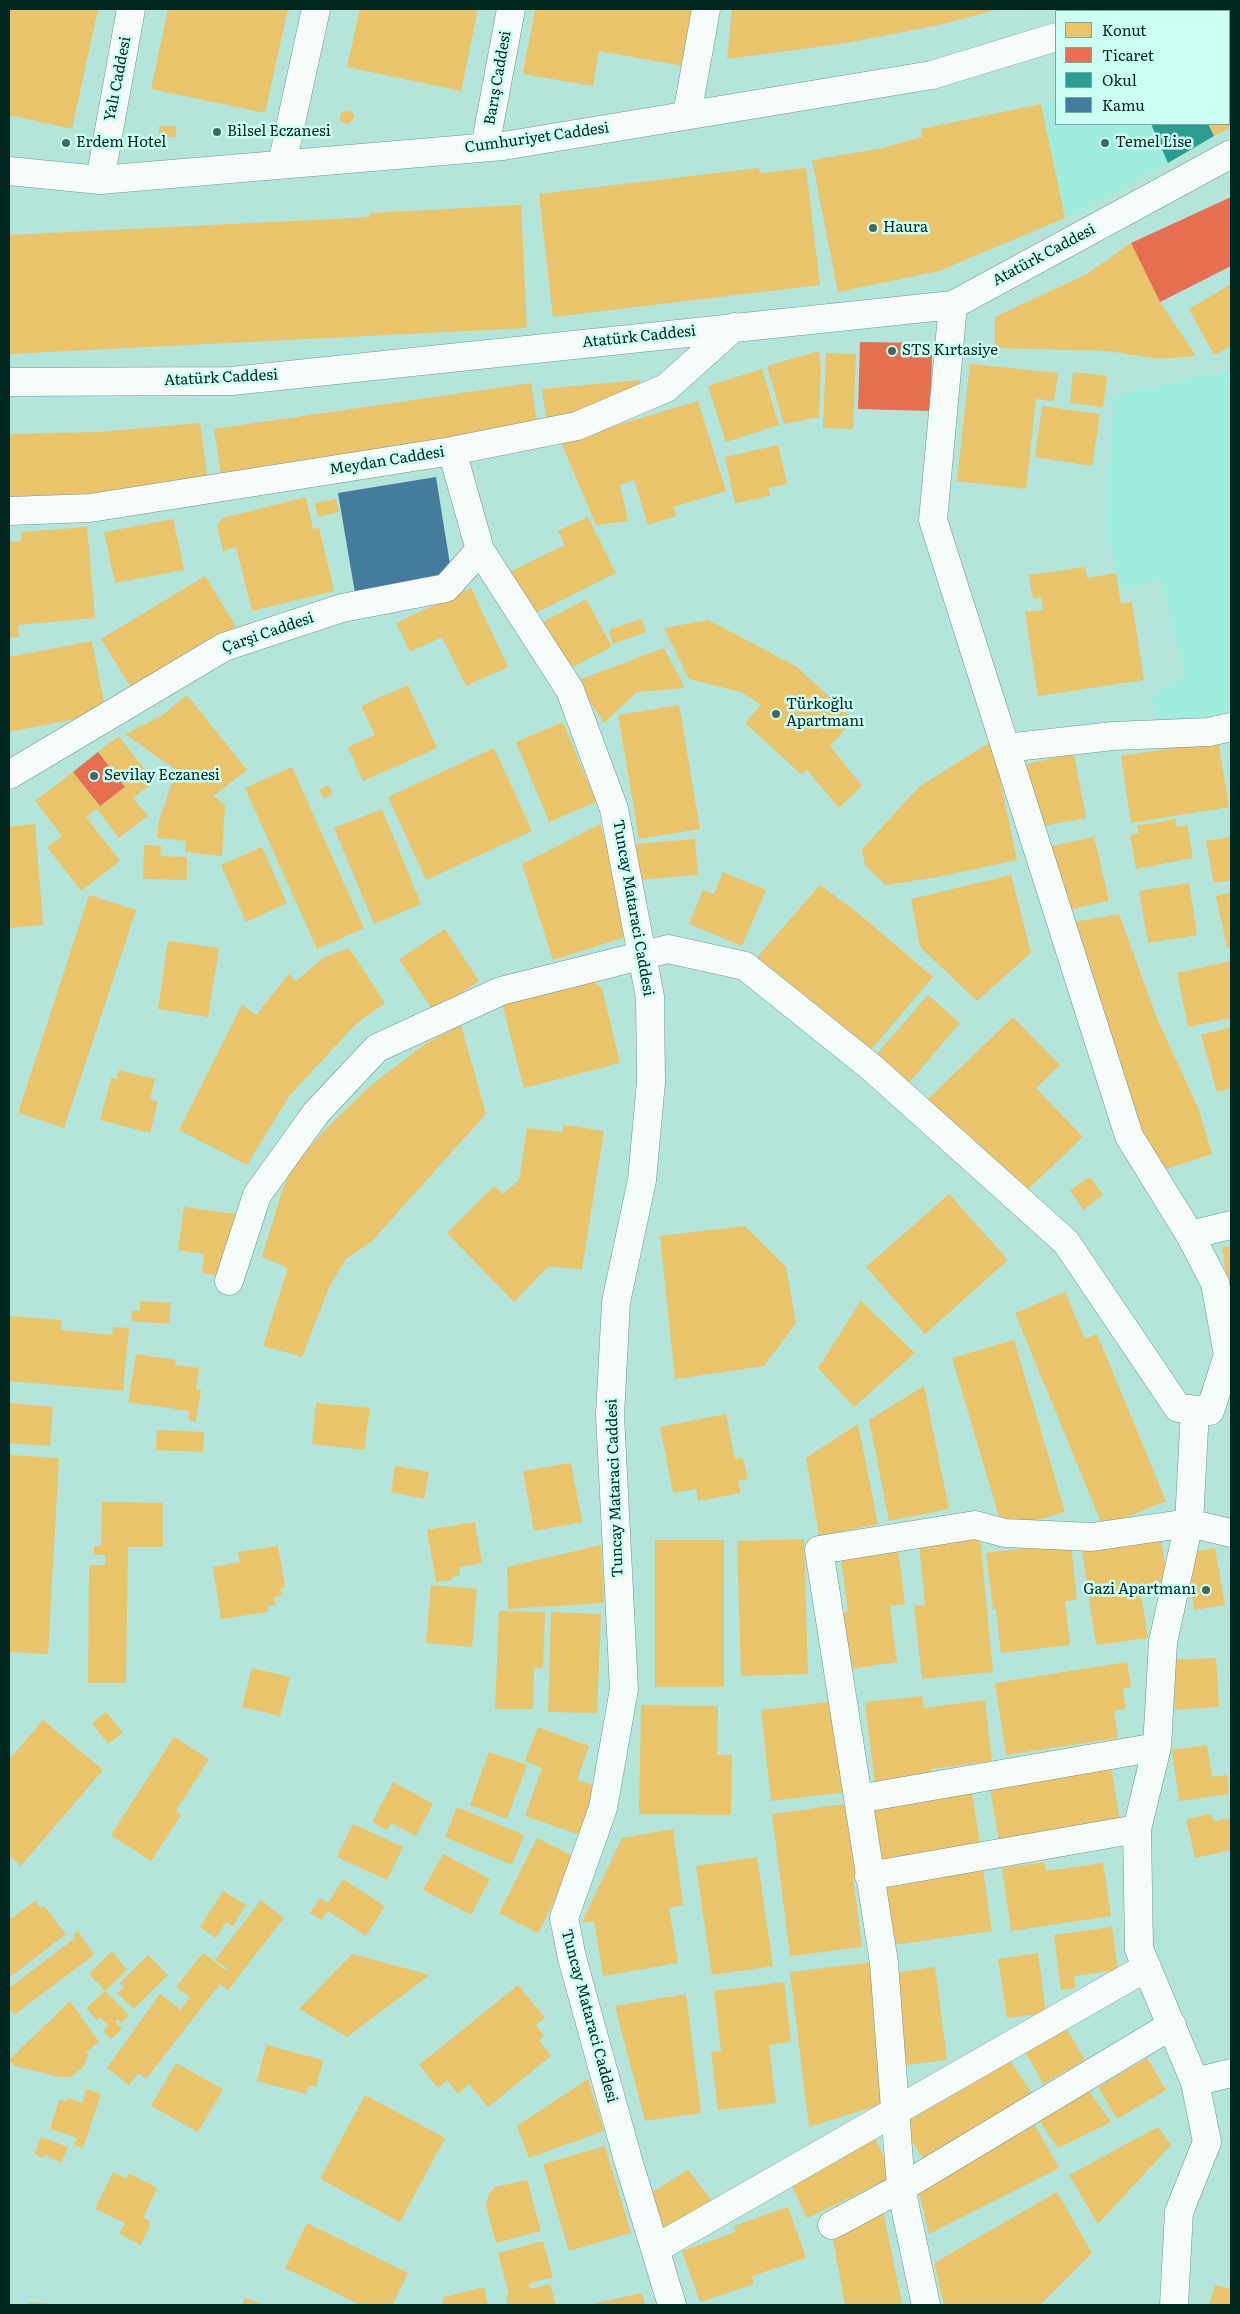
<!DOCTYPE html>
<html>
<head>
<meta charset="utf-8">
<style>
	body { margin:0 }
	#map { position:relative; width:1240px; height:2314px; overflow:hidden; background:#b3e5da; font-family:Literata,serif }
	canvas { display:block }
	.frame { position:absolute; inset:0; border:10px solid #00261f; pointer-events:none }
	.legend { position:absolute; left:1055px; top:10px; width:175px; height:115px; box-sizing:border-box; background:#cbfff3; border:1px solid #7aa89e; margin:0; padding:6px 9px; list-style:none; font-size:15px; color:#00261f }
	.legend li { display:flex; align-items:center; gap:10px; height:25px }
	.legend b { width:25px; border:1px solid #7aa89e }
</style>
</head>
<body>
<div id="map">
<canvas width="1240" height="2314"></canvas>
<div class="frame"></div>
<ul class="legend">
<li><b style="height:14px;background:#e9c46a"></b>Konut</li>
<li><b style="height:14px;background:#e76f51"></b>Ticaret</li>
<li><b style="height:14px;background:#2a9d8f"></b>Okul</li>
<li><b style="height:14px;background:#457b9d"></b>Kamu</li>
</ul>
</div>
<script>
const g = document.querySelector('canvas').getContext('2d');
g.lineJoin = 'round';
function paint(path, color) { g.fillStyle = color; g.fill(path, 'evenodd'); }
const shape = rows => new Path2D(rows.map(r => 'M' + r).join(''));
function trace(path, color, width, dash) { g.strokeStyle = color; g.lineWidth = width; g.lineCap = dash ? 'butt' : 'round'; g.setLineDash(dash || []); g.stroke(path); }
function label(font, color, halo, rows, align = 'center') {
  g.font = font + ' Literata,serif'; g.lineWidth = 5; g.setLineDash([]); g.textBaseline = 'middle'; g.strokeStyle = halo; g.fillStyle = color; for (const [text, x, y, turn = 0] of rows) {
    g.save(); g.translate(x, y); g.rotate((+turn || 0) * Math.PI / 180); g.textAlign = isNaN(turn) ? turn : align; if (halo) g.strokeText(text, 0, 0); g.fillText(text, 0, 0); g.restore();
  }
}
paint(shape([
	[1056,100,1056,124,1151,124,1168,163,1065,218,1041,104],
	[1231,370,1231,719,1162,731,1150,696,1186,676,1161,578,1123,590,1107,530,1114,396]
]), '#9feddd');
paint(shape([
	[9,9,98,9,72,129,9,115],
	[168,9,288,9,265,113,151,89],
	[360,9,478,9,461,91,347,67],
	[535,9,693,9,683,66,599,51,593,86,523,74],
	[732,9,999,9,939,25,847,43,727,59],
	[1231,30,1231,128,1214,136,1208,124,1229,124,1229,32],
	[1041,104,1065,218,939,271,838,292,812,160,883,148,922,137,921,129],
	[351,111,355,117,347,125,339,119,342,112],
	[159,126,176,126,176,137,159,137],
	[759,168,760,173,806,168,820,285,553,317,539,194],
	[521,205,527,328,9,354,9,235,354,218,370,217,370,213],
	[1131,243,1160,302,1196,356,1159,359,1108,351,995,348,995,317,1087,274],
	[1231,284,1231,346,1214,355,1189,309],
	[819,351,821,367,819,417,784,424,767,366],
	[826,353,856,354,853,429,823,428],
	[970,364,1058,373,1054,401,1036,399,1026,489,957,481],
	[762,369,779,425,726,442,708,386],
	[1073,372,1107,376,1103,407,1070,403],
	[640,380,641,390,547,425,542,389],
	[531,383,538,428,221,474,214,429],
	[698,401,726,491,673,507,676,516,648,525,634,480,620,485,628,521,596,525,561,442],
	[1042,406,1100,414,1092,466,1035,457],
	[200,423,208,481,32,502,9,503,9,434,99,432],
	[778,445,787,484,768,488,770,496,735,503,725,457],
	[306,497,313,529,319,528,334,591,252,611,236,547,223,551,217,525,223,518],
	[336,499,339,512,318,517,315,503],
	[588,517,616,573,527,617,506,574,565,545,558,531],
	[173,519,184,570,115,583,104,532],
	[87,527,95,618,18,625,19,637,9,638,9,542,21,541,21,532],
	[1085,567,1087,578,1116,573,1121,604,1132,602,1144,680,1038,696,1025,612,1043,610,1041,597,1033,599,1029,575],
	[205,576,236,626,132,689,101,639],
	[471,588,508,667,466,686,442,637,410,652,396,623],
	[586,599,612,647,565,671,539,624],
	[641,619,646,632,613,644,609,630],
	[708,620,797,667,854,720,830,746,862,786,839,808,807,770,802,775,745,723,761,705,741,692,689,679,664,628],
	[92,641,106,713,9,732,9,657],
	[664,648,685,688,637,692,604,723,576,681],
	[408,685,437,748,363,781,348,747,375,735,361,706],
	[187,695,247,770,213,796,225,805,222,856,185,852,186,841,157,838,159,821,176,770,125,734,161,716],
	[679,705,700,829,639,839,618,715],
	[563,722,596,802,549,822,516,742],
	[119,736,154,782,133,798,148,816,119,838,97,809,86,817,120,861,81,891,47,847,62,836,35,801,73,772,100,806,125,787,98,752],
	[992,741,1017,860,938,877,885,885,865,865,862,849,919,787],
	[1218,741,1229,807,1131,823,1121,756],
	[494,748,532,831,426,880,388,797],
	[1074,754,1086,818,1038,827,1026,764],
	[292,767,364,928,317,949,245,788],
	[328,785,333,794,324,799,319,790],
	[382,809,421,904,374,924,334,828],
	[1175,819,1177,827,1187,825,1193,858,1136,869,1130,835,1139,833,1137,826],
	[35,824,43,925,9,928,9,827],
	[600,824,635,934,553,960,522,864],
	[1094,837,1109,901,1067,910,1052,846],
	[1231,837,1231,880,1214,883,1206,841],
	[695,839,698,875,639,880,636,844],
	[144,845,161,846,160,856,187,857,187,880,143,879],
	[262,847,287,903,246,922,221,865],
	[723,872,766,890,742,946,689,924,703,890,714,894],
	[1011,875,1031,953,977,1001,920,947,911,899],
	[1189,883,1197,935,1148,943,1139,891],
	[820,885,858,913,933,977,866,1056,754,961],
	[1231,892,1231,947,1227,948,1216,896],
	[89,895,136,910,64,1128,18,1113],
	[1119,914,1158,1021,1199,1110,1212,1154,1154,1173,1074,922],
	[445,929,479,981,433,1011,399,959],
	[168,941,219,948,208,1017,158,1009],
	[349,948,385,1003,356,1024,290,1095,247,1165,179,1130,242,1005,256,1015,289,974,296,981,323,958],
	[1231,961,1231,1018,1188,1027,1177,973],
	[590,978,602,988,620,1063,524,1088,501,1000],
	[928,995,960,1023,908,1084,875,1056],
	[1013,1017,1060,1065,1036,1088,1083,1137,1020,1197,927,1100],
	[461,1025,486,1114,372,1241,346,1259,330,1285,302,1357,263,1346,288,1268,262,1257,282,1191,291,1169,325,1130,370,1086,425,1044],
	[1231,1027,1231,1088,1217,1092,1201,1035],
	[119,1070,155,1079,150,1100,158,1102,150,1133,100,1120,111,1078,117,1079],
	[563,1125,604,1131,582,1269,548,1267,514,1302,447,1233,494,1186,503,1194,519,1180,527,1128,563,1132],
	[1090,1177,1103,1195,1083,1210,1070,1190],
	[949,1194,1008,1260,925,1334,866,1267],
	[184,1207,235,1214,227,1277,202,1273,204,1254,178,1250],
	[745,1226,786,1267,796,1323,764,1366,675,1379,660,1236],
	[1231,1246,1231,1289,1228,1290,1222,1247],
	[1065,1292,1085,1339,1097,1334,1166,1501,1103,1527,1015,1313],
	[140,1301,171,1303,169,1324,131,1321,132,1311,140,1311],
	[861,1301,915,1353,854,1407,818,1368],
	[9,1316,62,1320,61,1330,112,1335,113,1327,129,1328,123,1391,9,1381],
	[1014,1340,1065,1512,1003,1530,952,1358],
	[136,1354,176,1360,175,1365,199,1368,196,1389,201,1390,196,1422,188,1420,190,1411,128,1402],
	[924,1386,949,1509,889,1521,869,1420],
	[9,1403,53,1407,50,1446,9,1443],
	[316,1403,370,1408,364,1450,312,1444],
	[726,1414,735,1459,743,1458,748,1479,738,1481,741,1493,698,1501,696,1489,673,1493,660,1427],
	[858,1424,878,1524,819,1536,806,1458],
	[157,1430,204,1432,203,1452,156,1450],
	[9,1455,59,1458,48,1654,9,1652],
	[571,1463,582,1522,534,1531,523,1471],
	[395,1466,429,1472,424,1499,391,1492],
	[102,1502,163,1503,163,1547,128,1547,126,1683,88,1683,89,1565,105,1565,105,1555,94,1555,94,1546,101,1546],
	[475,1522,482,1563,459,1567,460,1575,452,1577,452,1580,436,1582,427,1530],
	[1160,1532,1168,1583,1140,1588,1148,1638,1096,1645,1081,1544],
	[980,1538,993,1672,922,1679,914,1606,925,1605,919,1545],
	[804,1539,808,1674,741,1676,737,1541],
	[655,1540,724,1540,724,1687,655,1687],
	[1071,1543,1077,1600,1065,1601,1070,1645,1001,1653,996,1609,993,1610,986,1553],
	[601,1545,604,1603,508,1609,507,1567],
	[278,1546,285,1587,280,1588,282,1596,274,1597,275,1605,267,1606,268,1612,221,1619,213,1567,240,1562,238,1552],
	[1215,1548,1225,1605,1194,1610,1185,1553],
	[898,1550,905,1604,890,1606,897,1662,844,1670,836,1614,848,1612,841,1558],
	[431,1585,477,1589,472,1647,426,1643],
	[499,1611,545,1612,543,1668,534,1668,533,1709,495,1709],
	[551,1612,601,1614,597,1713,548,1712],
	[1216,1658,1219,1707,1175,1710,1172,1660],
	[1127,1662,1131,1687,1123,1689,1126,1709,1114,1711,1118,1738,1006,1755,995,1683],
	[252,1668,290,1677,280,1716,242,1707],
	[922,1696,924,1708,985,1700,992,1761,931,1769,932,1777,875,1784,865,1702],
	[838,1701,848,1792,771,1801,761,1710],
	[641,1705,718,1706,717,1755,732,1755,731,1815,639,1814],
	[106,1712,123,1733,108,1744,92,1723],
	[43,1720,103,1770,21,1866,9,1855,9,1760],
	[538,1727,589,1746,577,1780,601,1788,583,1836,525,1816,542,1768,525,1761],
	[174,1737,209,1759,176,1811,181,1815,151,1861,111,1835],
	[1207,1745,1212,1777,1227,1775,1229,1794,1179,1801,1172,1750],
	[489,1752,527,1765,507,1819,470,1805],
	[1111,1767,1121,1826,1000,1847,990,1788],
	[393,1782,433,1804,416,1836,391,1823,387,1830,372,1822],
	[972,1792,981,1850,883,1866,874,1808],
	[853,1803,862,1875,853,1877,862,1947,790,1956,772,1814],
	[457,1807,524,1835,512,1865,445,1837],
	[1212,1814,1213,1821,1231,1818,1231,1850,1195,1858,1186,1819],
	[353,1824,403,1847,387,1880,337,1857],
	[673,1829,683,1905,669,1908,678,1963,603,1976,594,1921,582,1923,589,1907,622,1838],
	[537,1838,577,1858,538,1933,499,1913],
	[443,1854,490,1879,471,1915,423,1890],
	[757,1857,773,1966,712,1975,696,1866],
	[1045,1862,1046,1871,1103,1863,1111,1916,1011,1931,1002,1868],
	[983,1870,992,1931,887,1946,879,1885],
	[343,1879,385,1906,366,1936,328,1911,321,1920,310,1913,320,1898,328,1903],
	[223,1891,246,1905,233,1926,226,1922,216,1938,200,1927],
	[261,1900,284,1918,228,1990,220,1984,146,2079,138,2073,129,2085,107,2068,160,1994,181,2010,185,2004,190,1997,176,1987,203,1953,227,1971,228,1969,215,1960],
	[35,1901,41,1908,44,1906,66,1934,9,1978,9,1920],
	[1112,1927,1118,1970,1074,1976,1075,1988,1061,1990,1054,1935],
	[78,1931,94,1955,14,2015,9,2008,9,1988,75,1938,73,1935],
	[112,1951,127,1970,105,1991,89,1974],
	[1038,1953,1046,2013,1007,2018,998,1959],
	[352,1954,430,1975,347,2037,299,2009],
	[148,1955,168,1975,134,2009,117,1993,124,1987,120,1983],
	[874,1962,892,2101,809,2127,790,1972],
	[935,1967,947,2060,905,2065,893,1973],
	[784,1982,791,2042,769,2045,776,2103,718,2110,711,2052,721,2051,714,1991],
	[518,1985,545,2018,536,2025,544,2036,539,2040,551,2056,488,2107,469,2084,458,2094,447,2080,438,2088,419,2065],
	[105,1991,129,2015,121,2023,118,2019,115,2022,122,2029,111,2039,103,2031,108,2026,100,2017,97,2020,86,2008],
	[686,1994,701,2113,645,2121,615,2006],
	[70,2001,99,2042,86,2052,88,2056,83,2067,71,2077,59,2077,15,2066,9,2060],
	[1063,2023,1085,2060,1043,2084,1022,2046],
	[266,2045,323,2060,316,2087,308,2085,306,2094,257,2081],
	[1008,2057,1032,2094,924,2160,900,2123],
	[1147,2058,1166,2090,1117,2119,1098,2087],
	[176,2063,223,2089,198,2132,151,2106],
	[588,2079,604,2131,529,2158,517,2126],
	[86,2089,101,2094,83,2148,74,2145,77,2138,50,2129,59,2100,67,2101,68,2098,82,2103],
	[1089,2091,1111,2122,1058,2148,1038,2119],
	[365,2095,445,2138,400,2222,320,2179],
	[1035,2125,1059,2168,929,2234,918,2189],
	[1158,2127,1171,2145,1098,2224,1069,2175],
	[41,2137,68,2147,61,2163,45,2155,43,2158,34,2154],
	[875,2138,893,2177,807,2218,789,2180],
	[605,2146,631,2233,569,2251,543,2164],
	[688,2170,717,2207,665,2241,646,2196],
	[113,2172,126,2179,129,2173,157,2188,143,2218,150,2221,148,2224,150,2225,141,2245,119,2234,125,2223,95,2209],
	[527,2180,541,2231,496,2243,486,2205,489,2194,495,2187],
	[1057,2192,1092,2253,1040,2305,944,2305,934,2263],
	[788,2207,806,2258,752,2276,754,2284,700,2302,682,2251,736,2232,734,2226],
	[883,2211,902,2303,896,2305,845,2305,832,2234],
	[307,2223,408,2273,392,2305,361,2305,285,2268],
	[543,2241,553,2277,528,2284,529,2286,530,2289,550,2284,556,2305,508,2305,506,2295,509,2295,498,2253],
	[1215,2285,1231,2289,1231,2305,1209,2305],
	[484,2287,488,2305,442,2305,444,2297],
	[642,2293,645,2305,592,2305,592,2304],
	[245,2298,265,2305,242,2305],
	[29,2302,53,2304,53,2305,29,2305]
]), '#e9c46a');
paint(shape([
	[1231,197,1231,266,1160,302,1131,243],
	[860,342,932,343,931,411,858,409],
	[98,752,125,787,100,806,73,772]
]), '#e76f51');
paint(shape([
	[1151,124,1208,124,1214,136,1168,163]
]), '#2a9d8f');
paint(shape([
	[436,477,452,577,355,593,338,493]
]), '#457b9d');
const minor = shape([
	[1138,11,1147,9],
	[687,115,706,9],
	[485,147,511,9],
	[282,164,316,9],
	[9,171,100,180,503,146,932,75,1056,37],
	[100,180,131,9],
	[9,382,232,381,953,305,1231,154],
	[452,451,480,550,570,690,614,809,650,997,651,1082,642,1180,616,1302,610,1415,624,1689,603,1808,564,1918,572,1958,628,2160,672,2305],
	[9,511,90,508,452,451,577,426,666,388,734,327],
	[1006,748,1113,736,1209,732,1231,727],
	[9,775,224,647,342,608,446,588,480,550],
	[1190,1235,1231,1225],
	[229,1281,257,1195,316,1113,377,1048,501,991,668,949,745,966,871,1067,1066,1242,1178,1408,1210,1411,1228,1355,1215,1283,1190,1235,1129,1136,933,520,953,305],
	[858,1799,1157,1747],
	[869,1876,1137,1829],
	[1195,2082,1231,2073],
	[832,2225,901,2188,1172,2025],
	[655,2249,1147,1967],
	[926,2305,901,2188,884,1963,819,1550,975,1525,1005,1533,1092,1537,1189,1523,1231,1533],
	[1174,2305,1179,2212,1207,2142,1195,2082,1139,1949,1137,1829,1157,1747,1163,1642,1189,1523,1195,1410]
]);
trace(minor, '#6d9790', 29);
trace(minor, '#f4fbf9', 28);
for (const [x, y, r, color] of [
	[217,132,5,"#3f6960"],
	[66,143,5,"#3f6960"],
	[1105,143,5,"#3f6960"],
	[873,228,5,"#3f6960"],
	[892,351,5,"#3f6960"],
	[776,714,5,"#3f6960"],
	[94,776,5,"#3f6960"],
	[1206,1590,5,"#3f6960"]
]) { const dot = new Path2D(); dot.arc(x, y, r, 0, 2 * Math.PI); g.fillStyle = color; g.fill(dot); trace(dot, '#cbfff3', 2); }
label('15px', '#00261f', '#cbfff3', [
	["Barış Caddesi",498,78,-80],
	["Yalı Caddesi",118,79,-79],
	["Cumhuriyet Caddesi",537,138,-8],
	["Atatürk Caddesi",1044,255,-28],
	["Atatürk Caddesi",639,337,-6],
	["Atatürk Caddesi",221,378,-3],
	["Meydan Caddesi",387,461,-9],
	["Çarşi Caddesi",268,633,-19],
	["Tuncay Mataraci Caddesi",633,908,80],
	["Tuncay Mataraci Caddesi",615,1488,-92],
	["Tuncay Mataraci Caddesi",589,2016,75]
]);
label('15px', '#00261f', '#cbfff3', [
	["Bilsel Eczanesi",227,132],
	["Erdem Hotel",76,143],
	["Temel Lise",1115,143],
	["Haura",883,228],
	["STS Kırtasiye",902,351],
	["Türkoğlu",786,705],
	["Apartmanı",786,722],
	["Sevilay Eczanesi",104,776],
	["Gazi Apartmanı",1196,1590,"right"]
], 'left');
</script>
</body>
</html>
